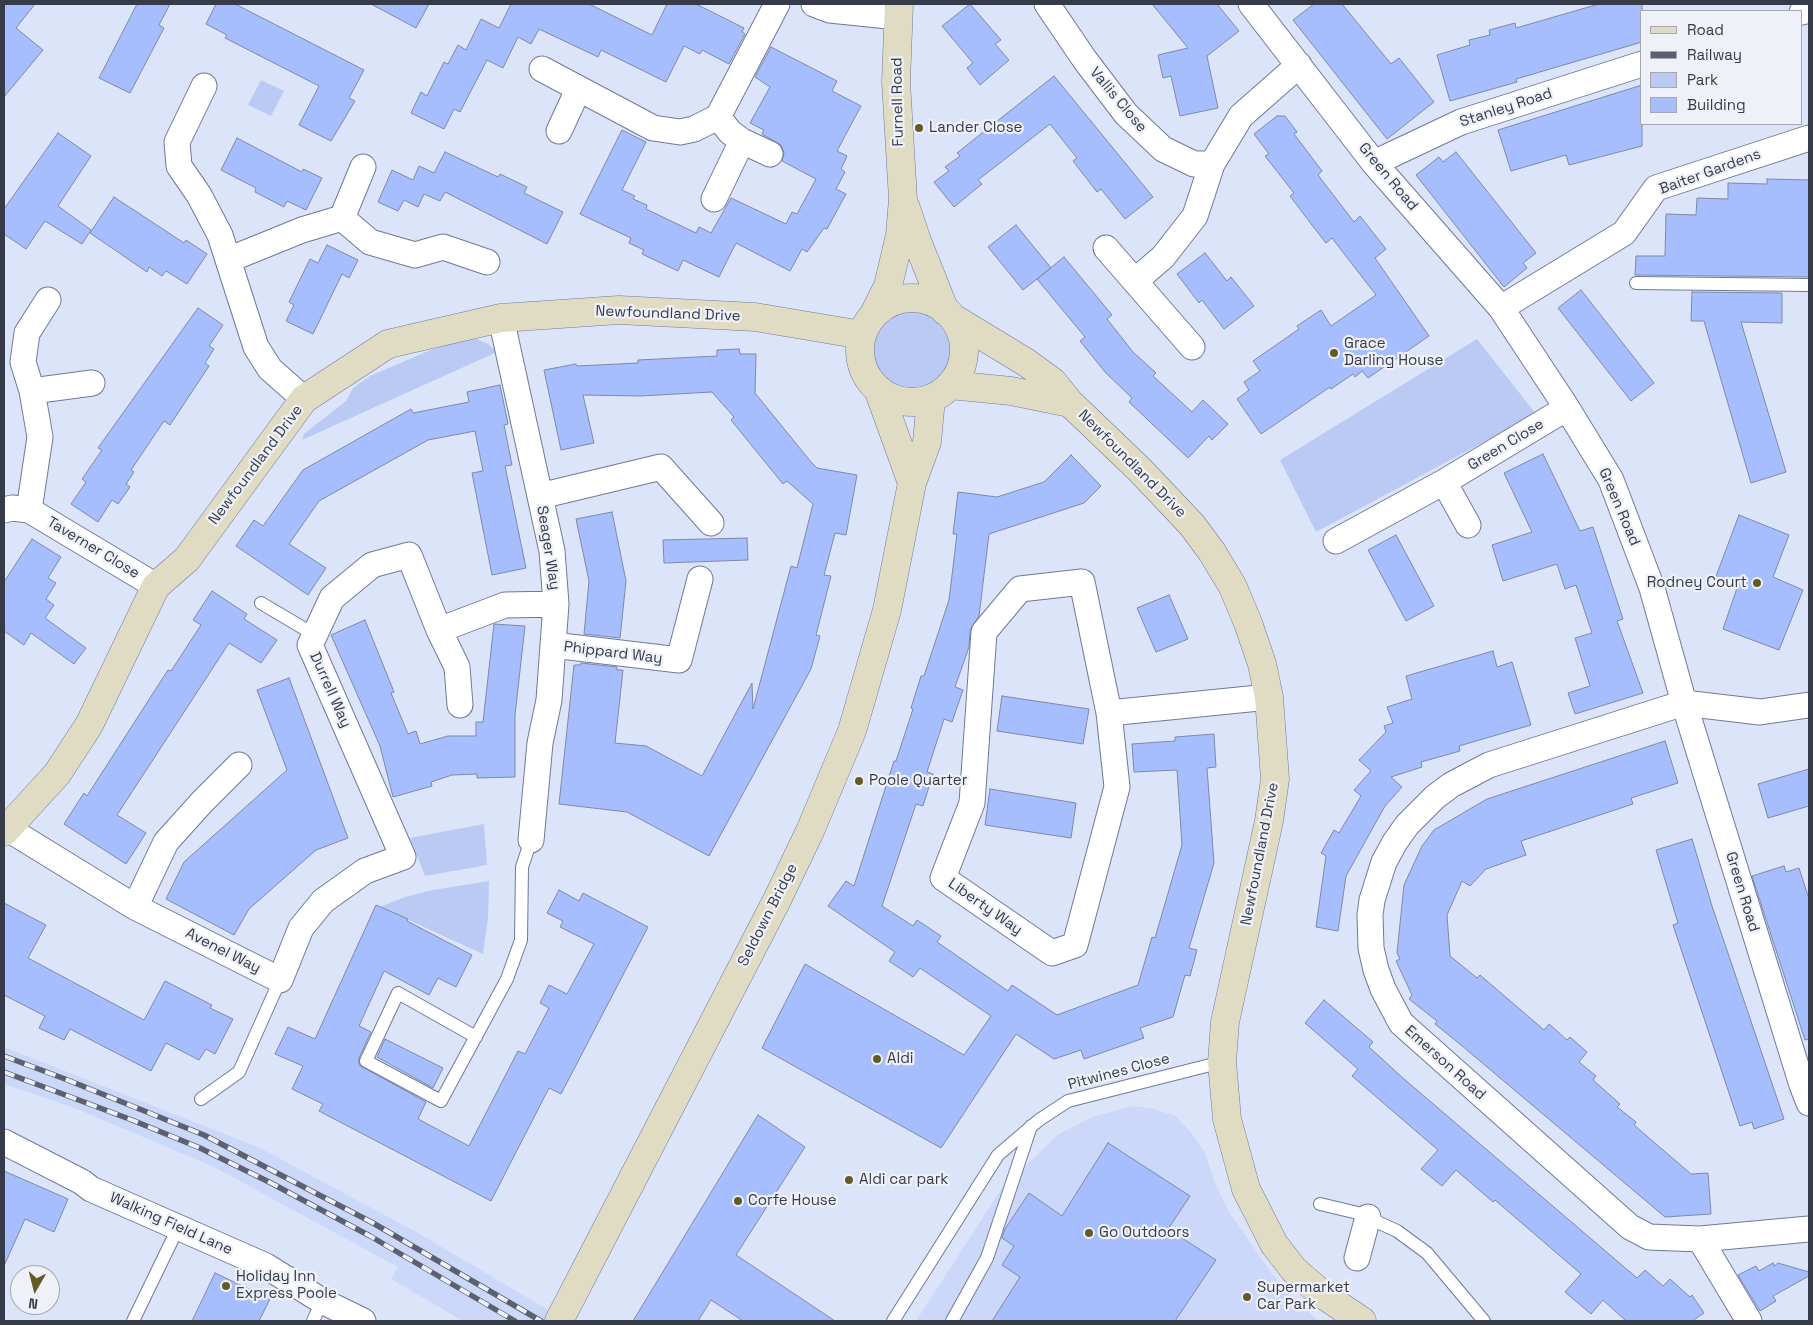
<!DOCTYPE html>
<html>
<head>
<meta charset="utf-8">
<style>
	body { margin:0 }
	#map { position:relative; width:1813px; height:1325px; overflow:hidden; background:#dce4f9; font-family:"Space Grotesk",sans-serif }
	canvas { display:block }
	.frame { position:absolute; inset:0; border:5px solid #363b49; pointer-events:none }
	.legend { position:absolute; left:1640px; top:10px; width:162px; height:115px; box-sizing:border-box; background:#eff1f8; border:1px solid #a5a8b2; margin:0; padding:6px 9px; list-style:none; font-size:15px; color:#363b49 }
	.legend li { display:flex; align-items:center; gap:10px; height:25px }
	.legend b { width:25px; border:1px solid #a5a8b2 }
	.north { position:absolute; left:10px; top:1265px; width:50px; height:50px; box-sizing:border-box; background:#eff1f8; border:1px solid #a5a8b2; border-radius:50%; rotate:188deg; font-size:14px; font-weight:700; line-height:20px; text-align:center; color:#363b49 }
	.north::after { content:''; display:block; margin:auto; width:18px; height:22px; background:#635a27; clip-path:polygon(50% 0,100% 100%,50% 72%,0 100%) }
</style>
</head>
<body>
<div id="map">
<canvas width="1813" height="1325"></canvas>
<div class="frame"></div>
<ul class="legend">
<li><b style="height:6px;background:#e0dcc4"></b>Road</li>
<li><b style="height:6px;background:#5c6171"></b>Railway</li>
<li><b style="height:14px;background:#bacaf4"></b>Park</li>
<li><b style="height:14px;background:#a6befd"></b>Building</li>
</ul>
<div class="north">N</div>
</div>
<script>
const g = document.querySelector('canvas').getContext('2d');
g.lineJoin = 'round';
function paint(path, color) { g.fillStyle = color; g.fill(path, 'evenodd'); }
const shape = rows => new Path2D(rows.map(r => 'M' + r).join(''));
function trace(path, color, width, dash) { g.strokeStyle = color; g.lineWidth = width; g.lineCap = dash ? 'butt' : 'round'; g.setLineDash(dash || []); g.stroke(path); }
function label(font, color, halo, rows, align = 'center') {
  g.font = font + ' "Space Grotesk",sans-serif'; g.lineWidth = 4.5; g.setLineDash([]); g.textBaseline = 'middle'; g.strokeStyle = halo; g.fillStyle = color; for (const [text, x, y, turn = 0] of rows) {
    g.save(); g.translate(x, y); g.rotate((+turn || 0) * Math.PI / 180); g.textAlign = isNaN(turn) ? turn : align; if (halo) g.strokeText(text, 0, 0); g.fillText(text, 0, 0); g.restore();
  }
}
paint(shape([
	[4,1047,260,1148,418,1233,567,1321,463,1321,391,1279,398,1267,216,1168,77,1109,4,1084],
	[1133,1106,1150,1108,1176,1116,1193,1135,1205,1153,1215,1183,1229,1212,1272,1274,1295,1300,1318,1321,916,1321,1002,1188,1059,1134,1092,1117]
]), '#cbd8f9');
paint(shape([
	[261,80,284,91,271,116,248,105],
	'872 351a39 39 0 1 1 78 0a39 39 0 1 1-78 0Z',
	[477,339,488,344,497,352,302,440,304,434,346,401,353,388,370,376,433,349,461,340],
	[1477,339,1536,414,1316,532,1280,460],
	[484,824,487,865,425,876,410,838],
	[489,881,488,918,483,954,380,907,405,897,433,890]
]), '#bacaf4');
const building = shape([
	[4,4,35,4,16,28,43,50,4,97,4,4],
	[137,4,170,4,159,25,164,28,130,93,99,78,137,4],
	[216,4,235,4,364,70,349,98,355,101,331,141,299,125,319,86,225,38,227,35,206,24,216,4],
	[371,4,429,4,416,28,371,4],
	[511,4,589,4,652,35,667,4,696,4,744,28,742,32,745,34,729,64,702,50,700,54,684,46,666,82,601,50,598,57,539,29,531,44,518,37,503,68,487,60,460,112,454,109,444,129,411,113,421,92,427,96,444,62,448,64,458,45,466,50,481,19,499,28,511,4],
	[970,4,1001,40,995,44,1009,60,980,85,967,68,973,63,942,26,970,4],
	[1152,4,1217,4,1239,31,1207,56,1218,108,1180,116,1171,76,1163,78,1158,55,1188,48,1152,4],
	[1314,4,1342,4,1391,64,1399,58,1434,102,1387,139,1293,20,1314,4],
	[1599,4,1642,4,1642,42,1516,79,1517,82,1450,101,1437,55,1470,45,1469,40,1490,35,1489,30,1515,23,1516,28,1599,4],
	[771,47,837,81,832,91,861,106,837,151,847,156,841,169,845,172,836,189,846,194,827,229,824,228,807,252,802,249,790,271,736,243,719,277,683,260,678,271,642,254,644,250,629,243,631,238,580,214,622,130,646,142,622,190,635,196,633,199,647,205,646,209,696,233,699,227,711,233,731,198,786,224,792,212,797,214,816,179,782,161,784,153,781,145,762,134,764,130,750,123,770,87,755,77,771,47],
	[1054,76,1153,197,1125,219,1101,189,1097,192,1073,161,1077,158,1050,124,978,180,982,184,954,207,934,182,949,171,945,167,960,156,957,153,1054,76],
	[1642,85,1642,146,1569,165,1566,155,1511,171,1498,130,1642,85],
	[1277,116,1285,116,1297,132,1294,134,1322,171,1318,175,1354,222,1360,216,1386,249,1375,258,1429,336,1368,378,1362,371,1355,377,1353,374,1331,389,1330,387,1261,434,1237,399,1249,390,1244,382,1260,371,1253,361,1299,329,1297,326,1321,310,1331,326,1376,295,1332,238,1326,243,1315,229,1290,196,1294,193,1265,156,1269,154,1254,134,1277,116],
	[58,133,91,156,58,206,91,230,82,244,45,221,26,249,4,234,4,209,58,133],
	[237,138,302,172,303,169,322,178,306,210,287,201,284,207,255,192,256,188,221,170,237,138],
	[445,152,498,177,500,174,527,187,524,193,563,212,547,244,445,192,440,201,424,194,418,207,404,200,398,211,378,202,392,170,413,180,419,166,434,173,445,152],
	[1456,152,1536,253,1523,263,1527,268,1504,287,1416,175,1439,157,1443,162,1456,152],
	[1767,179,1809,180,1809,277,1635,275,1636,256,1665,256,1666,214,1696,215,1697,198,1728,199,1728,183,1767,184,1767,179],
	[114,197,184,243,186,240,207,254,187,284,166,271,162,276,149,267,147,272,90,233,114,197],
	[1016,225,1051,268,1023,290,988,247,1016,225],
	[327,245,358,260,349,278,342,274,313,334,286,321,294,305,289,302,310,259,318,263,327,245],
	[1205,253,1227,281,1231,277,1254,306,1224,329,1202,300,1199,303,1177,274,1205,253],
	[1064,257,1112,315,1107,319,1133,352,1156,373,1153,376,1192,412,1203,400,1228,424,1212,440,1209,436,1188,458,1129,402,1132,398,1105,372,1080,341,1085,337,1037,279,1064,257],
	[1581,290,1654,383,1631,401,1558,308,1581,290],
	[1692,292,1782,293,1782,323,1741,322,1786,472,1751,483,1704,321,1691,321,1692,292],
	[198,308,223,325,209,346,214,349,205,363,209,366,170,425,164,421,131,470,134,472,126,484,130,487,118,504,112,500,98,522,71,504,86,482,82,479,102,450,98,448,198,308],
	[739,349,740,354,756,354,755,393,811,462,817,468,857,475,846,535,835,533,824,575,831,576,816,635,820,636,811,669,709,856,627,812,559,804,574,665,580,665,581,663,617,667,617,670,623,670,615,743,646,746,702,776,752,683,753,709,791,566,797,568,813,504,787,481,783,484,731,420,734,417,712,392,640,396,583,395,594,443,561,450,544,370,576,364,577,366,638,363,638,360,717,356,717,350,739,349],
	[500,385,508,424,504,425,512,465,505,466,526,568,492,575,472,473,483,471,475,431,428,440,319,501,289,544,326,568,308,595,236,546,254,520,263,526,303,470,411,409,413,413,469,402,467,392,500,385],
	[1543,454,1580,531,1593,527,1623,619,1617,621,1643,693,1575,714,1568,693,1590,686,1575,638,1592,633,1576,585,1565,589,1557,564,1503,581,1492,545,1532,532,1504,473,1543,454],
	[1071,455,1101,486,1084,503,989,534,979,616,970,630,969,647,955,687,963,690,952,722,944,719,927,772,933,774,923,806,916,804,882,906,913,926,917,920,941,936,937,942,1008,991,1012,985,1057,1015,1138,985,1152,937,1155,938,1182,845,1177,770,1134,772,1132,744,1175,741,1175,737,1214,734,1216,767,1207,768,1214,863,1189,948,1197,950,1190,976,1185,975,1173,1017,1140,1028,1144,1038,1084,1059,1081,1050,1054,1059,1016,1034,941,1148,762,1048,805,964,964,1055,991,1016,920,968,913,977,889,961,895,952,828,906,846,881,854,886,894,761,896,761,913,709,911,708,921,676,924,676,949,600,957,534,953,534,958,492,997,497,1044,482,1071,455],
	[612,512,626,581,620,638,584,634,589,581,576,519,612,512],
	[1739,515,1789,535,1773,577,1803,590,1779,650,1723,629,1737,588,1715,579,1739,515],
	[1396,535,1434,606,1406,621,1368,550,1396,535],
	[747,538,748,560,664,563,663,540,747,538],
	[32,539,61,557,48,578,56,583,46,599,54,605,45,618,86,648,74,664,31,633,24,645,4,631,4,582,32,539],
	[212,591,247,614,244,619,277,640,261,663,229,643,117,815,146,833,126,864,64,824,84,793,87,796,168,670,171,671,201,625,193,620,212,591],
	[1169,595,1188,639,1156,652,1137,608,1169,595],
	[365,620,394,692,391,693,408,734,416,731,420,744,448,736,476,736,476,722,483,722,494,624,525,626,515,715,515,777,477,778,477,774,452,775,431,782,432,786,393,797,380,746,331,635,365,620],
	[1493,651,1497,667,1512,662,1531,725,1459,746,1460,751,1421,762,1422,767,1391,777,1402,787,1385,806,1346,876,1338,931,1316,927,1326,856,1321,853,1334,830,1339,833,1361,796,1354,790,1371,771,1359,760,1386,732,1384,726,1393,723,1387,707,1412,699,1406,676,1493,651],
	[289,678,348,838,316,850,249,909,234,935,166,899,184,862,287,770,257,690,289,678],
	[1002,696,1089,709,1083,744,997,731,1002,696],
	[1665,741,1678,783,1631,798,1633,804,1521,841,1526,855,1486,869,1470,886,1462,881,1447,915,1450,956,1477,978,1480,975,1544,1030,1549,1024,1567,1040,1570,1037,1579,1045,1587,1052,1579,1062,1596,1076,1593,1080,1620,1104,1617,1107,1636,1122,1634,1125,1691,1174,1708,1173,1711,1214,1665,1217,1461,1045,1435,1024,1437,1021,1409,999,1412,995,1396,961,1400,959,1397,953,1404,885,1422,846,1434,830,1487,799,1665,741],
	[1809,769,1809,806,1768,818,1758,784,1809,769],
	[990,789,1076,803,1071,838,985,825,990,789],
	[1692,839,1712,906,1784,1119,1754,1129,1752,1122,1740,1126,1673,925,1678,923,1656,850,1692,839],
	[1784,866,1786,872,1799,868,1809,899,1809,1039,1805,1040,1752,876,1784,866],
	[559,890,579,901,583,893,648,927,561,1094,549,1088,491,1201,319,1111,323,1104,292,1089,303,1066,275,1054,288,1027,315,1039,376,905,408,919,407,921,472,955,456,987,438,978,429,995,384,971,359,1026,371,1032,359,1058,359,1065,426,1102,418,1119,469,1146,518,1051,525,1054,549,1008,540,1003,549,985,567,994,594,944,560,927,563,921,547,913,559,890],
	[4,903,46,925,28,958,144,1020,165,981,212,1005,210,1008,233,1019,215,1054,206,1049,199,1060,166,1043,151,1071,70,1029,64,1040,39,1028,45,1016,4,995,4,903],
	[1324,1000,1373,1042,1369,1047,1404,1079,1637,1278,1645,1270,1663,1286,1670,1279,1690,1297,1692,1295,1704,1313,1692,1321,1626,1321,1603,1300,1591,1314,1565,1292,1581,1274,1495,1200,1493,1202,1456,1170,1442,1186,1421,1169,1438,1150,1352,1076,1358,1069,1305,1023,1324,1000],
	[385,1039,443,1068,433,1088,377,1057,385,1039],
	[758,1115,805,1147,736,1255,835,1321,743,1321,711,1300,698,1321,633,1321,758,1115],
	[1108,1143,1190,1196,1168,1229,1216,1260,1175,1321,992,1321,1020,1277,1002,1265,1014,1246,1002,1238,1005,1229,1029,1193,1062,1216,1108,1143],
	[4,1171,68,1199,54,1232,25,1219,4,1266,4,1171],
	[1773,1263,1774,1266,1778,1263,1809,1272,1809,1276,1773,1296,1776,1301,1760,1311,1738,1275,1756,1266,1759,1271,1773,1263],
	[215,1273,270,1299,259,1321,192,1321,215,1273]
]);
paint(building, '#a6befd');
trace(building, '#7d89a9', 1);
const lane = shape([
	[1636,283,1809,285],
	[261,603,315,635],
	[476,1037,398,993,366,1061,441,1101,507,979,521,940,522,867,531,840],
	[201,1099,239,1072,280,980],
	[1320,1204,1358,1213,1397,1231,1427,1253,1484,1321],
	[133,1321,178,1228],
	[313,1321,322,1301],
	[893,1321,998,1155,1039,1120,1068,1101,1222,1062],
	[952,1321,987,1258,1031,1126]
]);
const street = shape([
	[814,4,830,10,898,17],
	[1047,4,1085,60,1126,114,1163,149,1194,164,1212,164],
	[1251,4,1374,163,1501,308,1567,408,1611,480,1652,588,1684,703,1802,1085,1809,1103],
	[1802,12,1809,10],
	[542,69,653,128,680,132,694,129,718,117,777,4],
	[204,86,177,142,179,166,199,195,220,235,256,347,270,369,304,399],
	[559,131,578,90],
	[742,141,770,154],
	[1374,163,1461,122,1642,64],
	[714,199,742,141,730,132,718,117],
	[342,218,370,242,415,255,443,247,487,262],
	[1106,248,1192,347],
	[228,260,302,230,342,218,363,167],
	[1135,281,1163,257,1195,216,1212,164,1241,116,1299,65],
	[48,300,27,333,23,362,32,391,40,437,29,510,156,586],
	[1501,308,1624,233,1656,188,1809,138],
	[501,318,552,551,556,604,549,700,540,743,531,840],
	[32,391,92,383],
	[1444,482,1468,525],
	[540,496,661,467,711,523],
	[4,510,12,508,29,510],
	[1336,541,1444,482,1567,408],
	[439,630,505,605,556,604],
	[553,645,679,660,700,579],
	[1809,705,1760,712,1684,703,1489,765,1451,785,1435,797,1407,825,1395,842,1384,862,1372,900,1370,915,1371,948,1376,970,1383,989,1401,1023,1630,1227,1649,1237,1700,1239,1809,1229],
	[1109,713,1082,582,1020,589,984,632,972,803,943,878,1052,953,1075,945,1117,787,1109,713,1269,697],
	[8,829,135,907,280,980,301,928,323,901,365,871,403,857,310,645,332,598,372,565,409,555,439,630,457,667,460,705],
	[135,907,166,842,202,802,239,765],
	[4,1142,82,1182,91,1189,266,1266,322,1301,363,1321],
	[1700,1239,1749,1321],
	[1357,1258,1368,1217]
]);
const secondary = shape([
	[906,208,917,241,945,311],
	'860 350a52 52 0 1 1 104 0a52 52 0 1 1-104 0Z',
	[873,316,888,286,900,235,903,199,896,82,899,4],
	[953,318,1027,363,1053,382,1070,403,1140,470,1192,525,1212,552,1233,587,1248,623,1262,664,1269,697,1275,779,1269,821,1225,1022,1222,1062,1227,1119,1246,1189,1274,1244,1294,1270,1322,1294,1362,1321],
	[950,385,1011,391,1070,403],
	[878,389,912,483],
	[4,832,57,774,89,725,156,586,187,559,304,399,388,344,501,318,619,310,755,317,862,335],
	[559,1321,777,900,810,831,852,731,887,610,912,483,927,442,931,399]
]);
trace(lane, '#6f7a99', 14);
trace(street, '#6f7a99', 27);
trace(secondary, '#6f7a99', 29);
trace(lane, '#fff', 12);
trace(street, '#fff', 25);
trace(secondary, '#e0dcc4', 28);
const rail = shape([
	[4,1056,65,1079,204,1135,373,1223,541,1321],
	[4,1072,132,1120,200,1148,271,1183,370,1236,515,1321]
]);
trace(rail, '#5c6171', 5.5);
trace(rail, '#eff1f8', 4, [11]);
for (const [x, y, r, color] of [
	[919,128,5,"#635a27"],
	[1334,353,5,"#635a27"],
	[1757,583,5,"#635a27"],
	[859,781,5,"#635a27"],
	[877,1059,5,"#635a27"],
	[849,1180,5,"#635a27"],
	[738,1201,5,"#635a27"],
	[1089,1233,5,"#635a27"],
	[226,1286,5,"#635a27"],
	[1247,1297,5,"#635a27"]
]) { const dot = new Path2D(); dot.arc(x, y, r, 0, 2 * Math.PI); g.fillStyle = color; g.fill(dot); trace(dot, '#eff1f8', 2); }
label('15px', '#363b49', '#eff1f8', [
	["Vallis Close",1118,100,50],
	["Furnell Road",898,102,-91],
	["Stanley Road",1506,108,-18],
	["Baiter Gardens",1710,172,-20],
	["Green Road",1388,177,50],
	["Newfoundland Drive",668,314,2],
	["Green Close",1506,445,-31],
	["Newfoundland Drive",1132,464,45],
	["Newfoundland Drive",256,465,-53],
	["Green Road",1619,507,67],
	["Taverner Close",93,548,31],
	["Seager Way",548,548,81],
	["Phippard Way",613,653,7],
	["Durrell Way",330,690,66],
	["Newfoundland Drive",1260,854,-79],
	["Green Road",1742,892,73],
	["Liberty Way",985,907,35],
	["Seldown Bridge",768,915,-63],
	["Avenel Way",223,951,27],
	["Emerson Road",1445,1063,42],
	["Pitwines Close",1119,1072,-15],
	["Walking Field Lane",171,1224,24]
]);
label('15px', '#363b49', '#eff1f8', [
	["Lander Close",929,128],
	["Grace",1344,344],
	["Darling House",1344,361],
	["Rodney Court",1747,583,"right"],
	["Poole Quarter",869,781],
	["Aldi",887,1059],
	["Aldi car park",859,1180],
	["Corfe House",748,1201],
	["Go Outdoors",1099,1233],
	["Holiday Inn",236,1277],
	["Express Poole",236,1294],
	["Supermarket",1257,1288],
	["Car Park",1257,1305]
], 'left');
</script>
</body>
</html>
